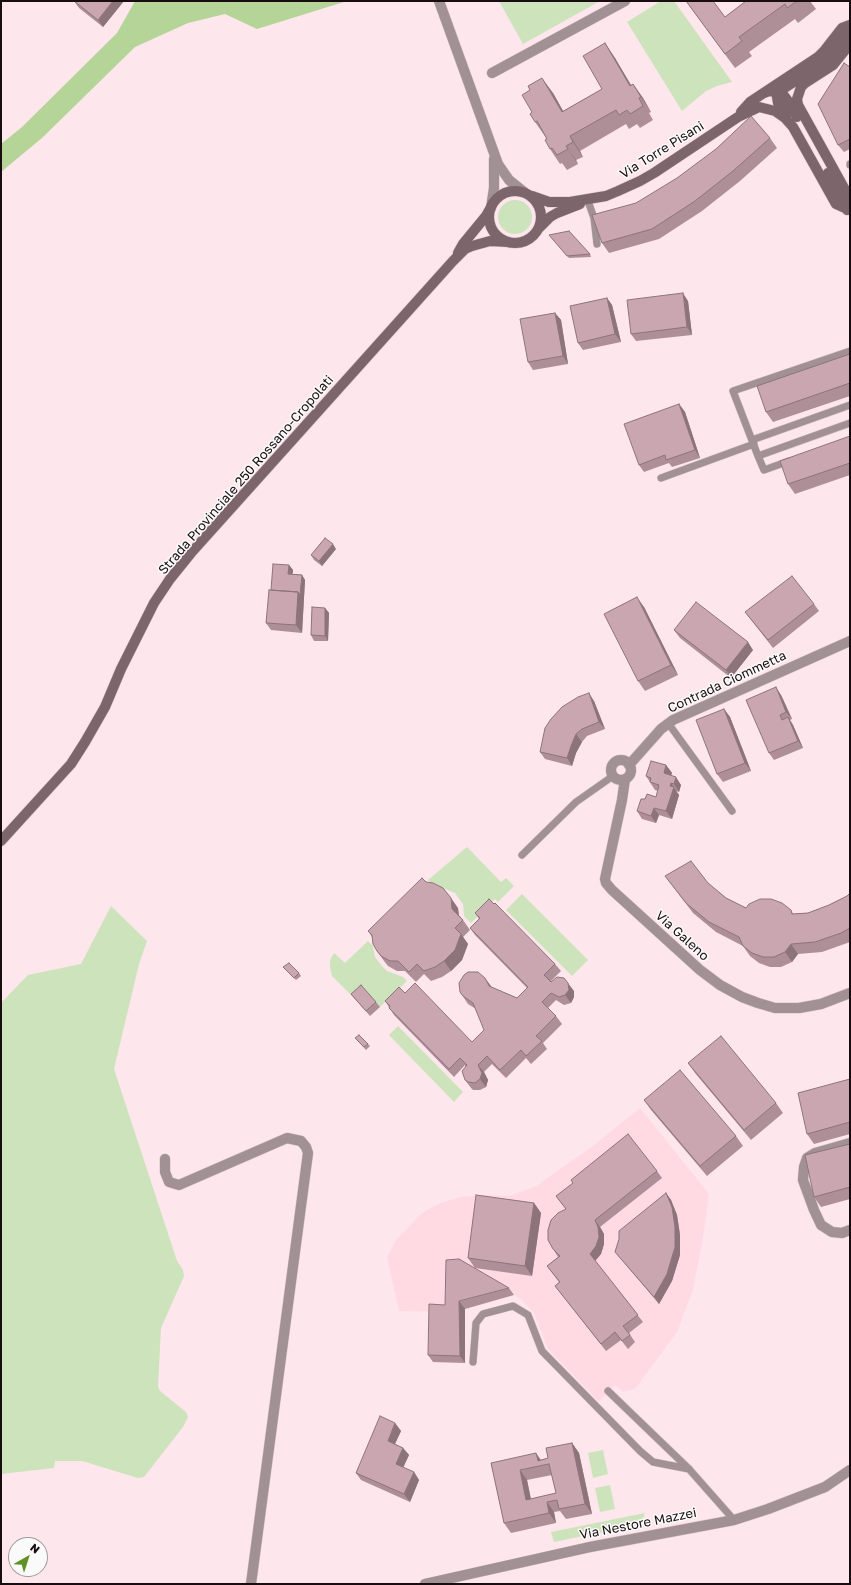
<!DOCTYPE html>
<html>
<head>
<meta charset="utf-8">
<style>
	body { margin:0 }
	#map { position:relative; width:851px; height:1585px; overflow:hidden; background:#fde6ec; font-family:"Golos Text",sans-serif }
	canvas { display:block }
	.frame { position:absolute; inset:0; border:2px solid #180c10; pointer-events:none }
	.north { position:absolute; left:8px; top:1537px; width:40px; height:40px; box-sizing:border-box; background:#fafafa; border:1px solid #a09b9c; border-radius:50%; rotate:39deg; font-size:11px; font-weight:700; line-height:16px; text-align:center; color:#180c10 }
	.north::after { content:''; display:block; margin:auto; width:14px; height:18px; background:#619026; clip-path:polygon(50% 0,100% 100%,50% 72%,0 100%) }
</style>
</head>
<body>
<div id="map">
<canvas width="851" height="1585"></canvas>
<div class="frame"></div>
<div class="north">N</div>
</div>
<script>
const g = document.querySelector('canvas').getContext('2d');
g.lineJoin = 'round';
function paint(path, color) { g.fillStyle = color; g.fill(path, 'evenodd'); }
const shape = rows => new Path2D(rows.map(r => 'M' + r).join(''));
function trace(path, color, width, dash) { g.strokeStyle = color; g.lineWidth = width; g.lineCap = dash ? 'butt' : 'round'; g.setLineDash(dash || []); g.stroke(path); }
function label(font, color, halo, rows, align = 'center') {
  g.font = font + ' "Golos Text",sans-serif'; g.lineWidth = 3; g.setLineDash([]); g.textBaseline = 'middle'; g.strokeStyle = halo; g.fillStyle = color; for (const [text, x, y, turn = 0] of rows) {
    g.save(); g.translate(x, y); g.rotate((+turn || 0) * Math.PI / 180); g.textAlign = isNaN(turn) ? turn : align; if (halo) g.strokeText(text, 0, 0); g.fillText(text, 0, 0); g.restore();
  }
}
paint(shape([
	[640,1108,709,1194,703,1238,693,1290,677,1332,635,1389,623,1392,615,1385,599,1402,548,1349,534,1313,521,1299,465,1267,450,1312,399,1311,387,1257,396,1240,422,1213,438,1204,461,1197,482,1195,510,1196,536,1186,594,1145]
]), '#ffdae3');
paint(shape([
	[499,1,600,1,523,44],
	[661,1,674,1,732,82,717,86,706,91,682,111,627,22],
	'498 217a17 17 0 1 1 34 0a17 17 0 1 1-34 0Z',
	[467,847,501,882,506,878,514,886,498,902,495,899,471,923,464,916,463,904,455,893,443,888,434,887,428,880],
	[522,894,588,960,572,976,506,910],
	[111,906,147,941,139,964,114,1069,177,1261,183,1270,184,1276,161,1328,158,1387,160,1391,186,1412,188,1417,183,1427,144,1477,138,1478,82,1461,55,1461,54,1468,1,1474,1,1003,28,975,81,964],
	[368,941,373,946,375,957,382,966,387,971,403,977,407,981,380,1007,365,990,355,999,332,976,330,967,330,960,334,953,345,963],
	[398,1026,463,1092,454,1102,389,1035],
	[603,1450,608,1474,593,1478,588,1453],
	[610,1485,615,1509,600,1512,595,1488],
	[645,1513,641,1524,554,1542,551,1532]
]), '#cde3bb');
paint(shape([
	[135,1,347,1,257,29,225,14,188,23,135,47,42,138,1,172,1,144,22,127,117,33]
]), '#b4d597');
const service = shape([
	[850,164,850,165],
	[588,201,594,218,597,244],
	[850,351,733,391,758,456,850,423],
	[752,440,850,405],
	[758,456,764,470,789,461],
	[661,478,754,444],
	[668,723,732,811],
	[522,855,576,802,613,776],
	[473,1362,476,1323,483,1314,513,1306,528,1315,542,1351,640,1451,653,1462,689,1469],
	[608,1391,689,1469,734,1520]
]);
const minor = shape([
	[492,73,625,1],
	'611 770a10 10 0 1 1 20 0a10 10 0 1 1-20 0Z',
	[629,765,661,729,673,720,850,641],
	[625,779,622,800,605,879,606,883,612,890,700,970,720,985,742,997,758,1003,775,1008,799,1008,821,1004,850,993],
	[850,1143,815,1153,807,1158,804,1167,803,1180,814,1210,821,1225,832,1232,842,1233,850,1230],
	[165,1159,165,1172,169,1182,179,1185,287,1138,301,1141,306,1147,308,1153,251,1584]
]);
const tertiary = shape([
	[439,1,498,164,509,180,524,192],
	[491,208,494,188,494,159],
	[425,1584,590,1547,734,1520,768,1509,825,1487,850,1470]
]);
const secondary = shape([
	[764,93,769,91,782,93,788,101,797,117],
	[741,112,750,102,818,57,824,51,842,28,850,25],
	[786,116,778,103,777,97,778,92,825,62,834,52,850,30],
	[828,173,847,210],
	'489 217a26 26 0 1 1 52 0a26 26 0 1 1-52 0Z',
	[532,196,549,202,570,202,606,196,618,191,640,181,654,173,738,117,759,107,775,111,785,118,793,127,836,204,847,209],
	[847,209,849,197,798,105,797,99,801,87,805,83,833,65,850,44],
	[539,228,550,217,557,213,580,204],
	[458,253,463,244,486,216,490,209],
	[1,841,71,764,85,742,105,707,121,669,154,603,170,579,191,553,453,261,465,249,472,246,490,241,509,242]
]);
trace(service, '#d8c3c9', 8);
trace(minor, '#d8c3c9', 11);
trace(tertiary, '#d8c3c9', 11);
trace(secondary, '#d8c3c9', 11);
trace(service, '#a19195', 7);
trace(minor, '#a19195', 10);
trace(tertiary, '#a19195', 10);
trace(secondary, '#7c666b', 10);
paint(shape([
	[74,1,124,1,103,27,79,8],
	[686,1,725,17,746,1,810,1,816,9,798,23,795,19,749,52,752,56,735,68],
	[605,43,615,58,631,85,633,84,643,98,651,112,649,113,653,120,640,128,637,124,629,129,626,124,580,151,583,157,576,160,578,164,567,170,562,163,560,164,550,149,547,139,535,122,553,93,563,111,602,89],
	[850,67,850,149,844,152,838,145],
	[770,138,777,148,740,181,702,211,659,239,609,253,602,243,636,203],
	[549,235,590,254,591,257,569,258],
	[607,298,612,305,621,342,583,350,578,343],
	[688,301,692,335,636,341,631,334],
	[555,313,561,320,568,364,533,370,528,362],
	[850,354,850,396,773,422,766,412],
	[679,404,685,412,700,458,672,467,669,463,644,472,639,465],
	[850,436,850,475,795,494,788,484],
	[336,549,322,566,314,560,311,555],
	[289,565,293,570,292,574,302,575,305,580,302,633,271,630,266,623,271,590],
	[814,604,819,611,773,648,745,612],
	[644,607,678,675,645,691,638,681],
	[325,608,329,613,328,641,314,641,311,635],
	[674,630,753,650,731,678,680,638],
	[781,695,792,719,790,720,793,725,803,748,774,760,769,753],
	[594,701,605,729,587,736,582,742,576,753,572,766,545,759,540,752],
	[724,709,730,717,751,771,723,782,717,774],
	[666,765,672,773,671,775,681,785,679,792,676,791,679,795,672,819,659,815,656,823,642,819,637,811,645,799,656,797,658,791,655,790,646,776],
	[665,876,708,883,726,898,746,908,791,910,793,914,808,913,829,905,847,896,850,893,850,942,822,952,798,954,792,962,781,967,770,967,759,963,750,956,743,946,716,932,693,913],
	[426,882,458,908,459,915,463,920,470,930,463,937,468,944,462,960,451,971,442,977,431,981,424,974,416,982,405,971,397,971,388,966,384,961,377,951,372,937,368,931],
	[475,913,555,964,561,971,551,981,574,991,574,997,571,1003,564,1005,556,1000,548,1008,556,1016,562,1024,543,1043,547,1049,531,1064,526,1058,506,1078,492,1064,484,1072,488,1080,486,1087,480,1090,473,1090,471,1088,465,1080,465,1065,454,1077,394,1015,385,1001,405,993,472,1042,484,1030,476,1009,468,1004,460,992,491,986,491,987,517,998,527,988,475,935,470,928,479,919],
	[283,967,299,973,301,976,296,980],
	[351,994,376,1002,380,1007,370,1016,355,999],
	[355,1038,368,1044,370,1046,366,1050],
	[688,1063,776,1103,783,1113,751,1140,695,1073],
	[850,1079,850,1134,814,1144,807,1134],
	[644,1100,736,1136,743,1146,707,1176,651,1110],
	[850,1144,850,1199,821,1207,814,1197],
	[657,1171,662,1178,600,1227,604,1234,604,1244,601,1254,595,1261,643,1322,629,1333,635,1342,628,1349,621,1340,606,1351,555,1286,559,1282,547,1266,558,1257,553,1249,566,1209,556,1196],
	[666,1193,671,1200,677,1215,680,1235,680,1255,672,1281,659,1304,621,1259,615,1252],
	[534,1203,541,1213,532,1276,475,1268,468,1258],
	[509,1288,514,1295,465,1309,465,1363,433,1362,428,1355,445,1305],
	[395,1423,401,1431,395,1444,403,1448,409,1455,403,1468,414,1472,419,1480,410,1502,361,1480,356,1473],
	[572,1443,579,1453,592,1514,566,1519,560,1511,554,1512,556,1523,511,1533,504,1523,491,1463,541,1460,548,1458],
	[552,1475,556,1493,531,1499,527,1480]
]), '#ae8f97');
paint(shape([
	[113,1,124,1,103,27,98,20],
	[605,43,615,58,639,99,653,120,630,86],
	[542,78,553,93,572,127,562,112],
	[633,84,643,98,651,112,641,97],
	[570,136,580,151,583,157,573,142],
	[566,146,576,160,578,164],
	[683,293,688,301,692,335,687,327],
	[607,298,612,305,621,342,615,334],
	[555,313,561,320,568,364,563,356],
	[679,404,685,412,700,458,695,450],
	[333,544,336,549,322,566,319,561],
	[289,565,293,570,292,579,288,574],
	[302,575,305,580,302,633,296,625,298,592],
	[637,597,644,607,678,675,671,665],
	[325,608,329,613,328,641,325,636],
	[748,642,753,650,731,678,726,670],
	[776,687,781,695,792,719,786,712],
	[589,693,594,701,605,729,599,722],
	[724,709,730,717,751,771,745,763],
	[788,717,793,725,803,748,798,741],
	[576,734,582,742,576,753,572,766,567,758,571,746],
	[666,765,672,773,669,781,664,773],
	[676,777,681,785,679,792,674,784],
	[671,783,679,795,672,819,666,811],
	[654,808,659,815,656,823,651,816],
	[451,898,458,908,459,919,452,909],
	[461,934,468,944,462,960,451,971,444,961],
	[791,944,798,954,792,962,785,952],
	[485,978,491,986,495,994,489,986],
	[568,983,574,991,574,997,571,1003,565,995],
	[478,1065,484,1072,488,1080,486,1087,480,1079],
	[666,1193,671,1200,677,1215,680,1235,680,1255,672,1281,659,1304,654,1297],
	[534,1203,541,1213,532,1276,525,1266],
	[595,1220,600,1227,604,1234,604,1244,601,1254,595,1261,590,1254],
	[459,1301,465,1309,465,1363,460,1356],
	[395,1423,401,1431,393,1448,388,1441],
	[572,1443,579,1453,592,1514,585,1504],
	[403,1448,409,1455,401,1472,396,1464],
	[536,1453,543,1463,538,1461],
	[520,1470,527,1480,533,1510,526,1500],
	[414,1472,419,1480,410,1502,404,1494],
	[547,1502,554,1512,556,1523,549,1513]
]), '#8d747b');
const building = shape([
	[74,1,113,1,98,20,74,1],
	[686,1,713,1,725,17,746,1,797,1,787,8,785,4,739,37,742,41,725,54,686,1],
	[605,43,630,86,633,84,641,97,639,98,643,106,630,114,627,110,619,115,616,110,570,136,573,142,566,146,568,149,557,155,552,148,550,149,545,140,547,139,537,121,535,122,530,114,532,112,522,95,530,90,528,86,542,78,562,112,602,89,583,56,605,43],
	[844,63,850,67,850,139,838,145,818,104,844,63],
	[751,116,770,138,733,171,695,201,652,229,602,243,592,215,636,203,677,178,716,149,751,116],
	[569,231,590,254,567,256,549,235,569,231],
	[683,293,687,327,631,334,627,300,683,293],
	[607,298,615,334,578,343,570,306,607,298],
	[555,313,563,356,528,362,520,319,555,313],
	[850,354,850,383,766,412,757,386,850,354],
	[679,404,695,450,666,460,665,455,639,465,624,424,679,404],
	[850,436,850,463,788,484,780,461,850,436],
	[325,538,333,544,319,561,311,555,325,538],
	[273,564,289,565,288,574,302,575,300,595,298,592,271,590,273,564],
	[792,576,814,604,768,640,745,612,792,576],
	[269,590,298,592,296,625,266,623,269,590],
	[637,597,671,665,638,681,604,614,637,597],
	[696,602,748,642,726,670,674,630,696,602],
	[312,607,325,608,325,636,311,635,312,607],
	[776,687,786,712,780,715,782,720,788,717,798,741,769,753,746,700,776,687],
	[589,693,599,722,582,729,576,734,571,746,567,758,540,752,545,728,551,719,562,707,578,697,589,693],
	[724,709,745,763,717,774,696,720,724,709],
	[651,761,666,765,664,773,676,777,674,784,671,783,670,786,674,787,666,811,654,808,651,816,637,811,641,799,645,799,647,794,656,797,659,785,650,782,651,778,646,776,651,761],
	[691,861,708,883,726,898,746,908,749,904,760,899,771,899,782,903,791,910,792,914,808,913,829,905,847,896,850,893,850,928,841,933,815,942,791,944,785,952,774,957,763,957,752,953,743,946,739,937,709,922,686,903,665,876,691,861],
	[422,878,426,882,433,883,443,888,451,898,452,909,463,920,455,928,461,934,455,950,444,961,435,967,424,971,417,964,409,972,398,961,390,961,381,956,377,951,373,944,372,935,368,931,422,878],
	[489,899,494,904,495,903,555,964,544,975,551,982,557,977,564,978,568,983,569,990,565,995,559,997,551,993,542,1002,556,1016,536,1036,542,1041,526,1056,521,1050,500,1070,487,1056,478,1065,482,1073,480,1079,475,1083,468,1082,465,1080,462,1071,467,1065,460,1058,449,1069,389,1008,390,1006,385,1001,399,987,405,993,415,983,472,1042,484,1030,473,1003,463,996,460,992,459,983,464,975,468,972,478,972,485,978,489,986,517,998,528,987,470,928,480,918,475,913,489,899],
	[289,963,299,973,294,978,283,967,289,963],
	[361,985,376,1002,366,1011,351,994,361,985],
	[359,1035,368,1044,364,1047,355,1038,359,1035],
	[721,1036,776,1103,744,1130,688,1063,721,1036],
	[680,1070,736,1136,700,1166,644,1100,680,1070],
	[850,1079,850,1122,807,1134,798,1093,850,1079],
	[628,1134,657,1171,595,1220,598,1227,599,1237,596,1246,590,1254,638,1315,623,1326,630,1335,622,1341,615,1332,601,1344,555,1286,560,1282,547,1266,560,1256,553,1249,548,1240,548,1230,551,1220,558,1213,566,1209,556,1196,573,1183,571,1180,628,1134],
	[850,1144,850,1187,814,1197,805,1155,850,1144],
	[666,1193,672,1207,675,1227,675,1247,667,1274,654,1297,615,1252,619,1239,619,1231,666,1193],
	[476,1195,534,1203,525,1266,468,1258,476,1195],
	[459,1259,509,1288,459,1301,460,1356,428,1355,429,1304,445,1305,446,1260,459,1259],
	[380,1416,395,1423,388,1441,403,1448,396,1464,414,1472,404,1494,356,1473,380,1416],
	[572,1443,585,1504,559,1509,557,1500,547,1502,549,1513,504,1523,491,1463,536,1453,538,1461,548,1458,546,1448,572,1443],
	[549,1464,556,1493,526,1500,520,1470,549,1464]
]);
paint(building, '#caa6b0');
trace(building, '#8d747b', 1);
label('13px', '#180c10', '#fafafa', [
	["Via Torre Pisani",662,150,-32],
	["Strada Provinciale 250 Rossano-Cropolati",246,475,-49],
	["Contrada Ciommetta",727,682,-25],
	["Via Galeno",682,936,42],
	["Via Nestore Mazzei",638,1524,-11]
]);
</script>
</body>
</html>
